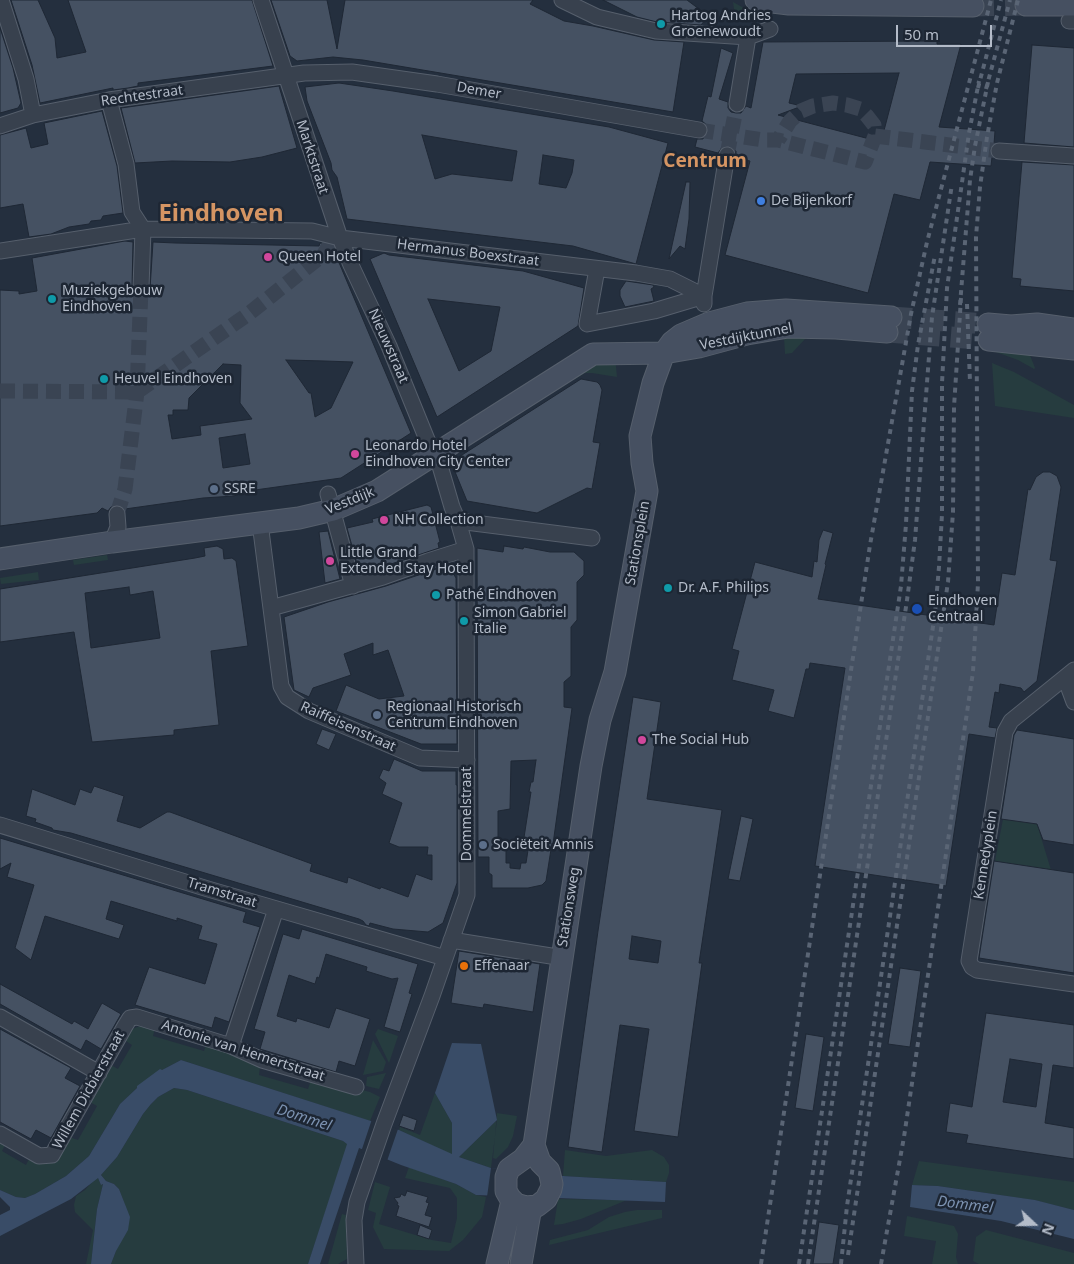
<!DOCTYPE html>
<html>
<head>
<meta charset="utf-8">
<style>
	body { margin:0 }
	#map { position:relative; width:1074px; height:1264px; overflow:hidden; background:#242f3e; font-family:"Noto Sans",sans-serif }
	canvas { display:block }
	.north { position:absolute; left:1009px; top:1199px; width:50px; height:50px; -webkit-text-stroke:4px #1d2633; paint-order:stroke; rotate:111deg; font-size:14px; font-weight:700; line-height:20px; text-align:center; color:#b4bcc9 }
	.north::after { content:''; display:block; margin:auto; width:18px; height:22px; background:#b4bcc9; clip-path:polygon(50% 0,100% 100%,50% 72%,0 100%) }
	.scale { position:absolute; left:896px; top:25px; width:96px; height:22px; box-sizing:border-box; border:2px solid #b4bcc9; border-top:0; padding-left:6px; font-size:15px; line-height:18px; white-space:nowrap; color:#b4bcc9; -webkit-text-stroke:4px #1d2633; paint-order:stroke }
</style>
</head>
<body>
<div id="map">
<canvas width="1074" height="1264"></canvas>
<div class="north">N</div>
<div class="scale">50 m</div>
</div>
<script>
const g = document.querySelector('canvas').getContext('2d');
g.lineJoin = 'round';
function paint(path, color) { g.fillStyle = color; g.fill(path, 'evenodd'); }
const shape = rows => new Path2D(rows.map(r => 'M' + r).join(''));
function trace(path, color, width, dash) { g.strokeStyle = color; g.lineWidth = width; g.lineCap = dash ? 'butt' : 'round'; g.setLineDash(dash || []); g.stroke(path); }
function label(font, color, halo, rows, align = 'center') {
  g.font = font + ' "Noto Sans",sans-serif'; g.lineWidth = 5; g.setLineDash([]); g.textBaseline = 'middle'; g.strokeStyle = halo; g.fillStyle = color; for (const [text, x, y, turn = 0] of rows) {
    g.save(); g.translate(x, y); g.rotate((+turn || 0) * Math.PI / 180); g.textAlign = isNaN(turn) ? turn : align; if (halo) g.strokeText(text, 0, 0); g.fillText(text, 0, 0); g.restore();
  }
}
paint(shape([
	[733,2,742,7,767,18,763,22,736,11,734,9],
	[784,337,806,338,792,353,785,354],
	[990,350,1028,350,1035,368,1034,369,1018,360],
	[615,356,617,377,592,373,585,373,575,379,572,375],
	[992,363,1014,372,1074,405,1074,418,995,406],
	[107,555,108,560,74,565,73,560],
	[38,572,39,580,1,584,0,578],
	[1003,819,1037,824,1051,870,995,861],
	[143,1025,155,1028,153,1036,204,1051,207,1042,260,1067,259,1075,308,1089,312,1077,370,1092,380,1097,370,1121,181,1060,162,1070,137,1088,120,1104,89,1156,66,1176,35,1194,25,1198,16,1197,0,1190,0,1138,6,1143,2,1151,26,1165,30,1157,69,1137,78,1140,97,1106,88,1101,109,1064,118,1069,132,1045,123,1039,121,1033],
	[378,1029,398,1036,389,1063,375,1034],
	[373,1040,386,1062,383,1071,363,1075],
	[386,1073,379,1089,366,1086,367,1077],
	[174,1088,187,1090,343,1141,348,1144,308,1264,111,1264,116,1251,125,1205,119,1189,114,1184,106,1181,101,1175,117,1157,143,1114,151,1104,158,1097],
	[435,1093,452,1123,452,1155,399,1130,400,1127,420,1135],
	[497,1113,517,1116,513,1136,508,1147,496,1159,493,1158],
	[497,1120,491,1168,459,1157],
	[565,1150,606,1156,652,1150,664,1157,669,1165,669,1173,666,1182,563,1176],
	[919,1161,1074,1182,1074,1210,1034,1200,938,1186,912,1185],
	[409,1167,456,1184,476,1195,486,1197,482,1217,463,1240,449,1251,384,1249,373,1227,376,1213,368,1210,375,1182,390,1187,379,1224,432,1240,451,1243,457,1218,457,1198,450,1188,405,1178],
	[96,1178,98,1178,101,1185,103,1184,97,1209,91,1264,86,1264,93,1230,75,1212,74,1205,76,1196,85,1190],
	[558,1199,627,1200,581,1219,563,1224,554,1225],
	[637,1210,662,1210,662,1218,549,1245,550,1240,588,1230,609,1217,625,1212],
	[342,1214,346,1215,347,1259,338,1264,328,1264],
	[907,1216,954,1226,958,1234,956,1257,958,1264,932,1264,936,1241,904,1236],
	[986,1230,1074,1253,1074,1264,979,1264,973,1261,976,1237]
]), '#263c3f');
paint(shape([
	[452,1043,481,1044,497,1120,459,1157,491,1168,563,1176,666,1182,665,1202,476,1195,456,1184,401,1165,359,1148,320,1264,308,1264,347,1144,343,1141,187,1090,174,1088,158,1097,151,1104,143,1114,117,1157,101,1175,106,1181,114,1184,119,1189,130,1217,128,1230,116,1251,111,1264,91,1264,97,1209,103,1184,101,1185,98,1178,71,1199,0,1236,0,1215,10,1210,10,1207,0,1197,0,1190,16,1197,25,1198,35,1194,66,1176,89,1156,120,1104,137,1088,137,1086,160,1069,162,1070,181,1060,399,1130,452,1154,452,1123,435,1093],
	[912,1185,938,1186,1035,1200,1074,1210,1074,1239,1001,1221,910,1207]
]), '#394c67');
paint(shape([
	[372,1119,398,1129,387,1161,361,1152],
	[491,1168,561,1173,557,1200,487,1197]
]), '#242f3e');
const building = shape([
	[11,0,38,0,55,38,57,58,86,52,68,0,252,0,273,66,138,83,138,86,128,88,113,90,113,88,40,103,32,65,11,0],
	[271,0,327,0,337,49,345,0,533,0,530,4,564,21,593,26,654,40,684,42,673,112,363,60,333,57,297,61,290,56,271,0],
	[603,0,687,0,703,12,707,18,701,25,657,22,637,17,603,0],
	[0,28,13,68,21,103,18,108,0,113,0,28],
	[937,41,937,44,961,44,939,127,995,131,994,144,990,150,992,157,991,166,930,162,920,200,894,194,868,293,725,255,750,161,736,158,736,151,729,146,723,146,718,153,695,147,697,139,703,139,708,132,708,126,702,121,708,96,711,97,721,48,733,53,719,99,728,102,728,108,731,112,736,113,741,113,746,106,751,108,763,42,937,41],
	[899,73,881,142,778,115,802,106,789,103,796,74,899,73],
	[1032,45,1074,48,1074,147,1024,143,1032,45],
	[339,83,393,91,609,127,668,143,636,264,573,246,347,219,337,177,332,170,331,163,307,101,305,87,339,83],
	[422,135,517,151,512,181,452,174,435,179,422,135],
	[543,155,574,160,572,173,566,188,539,184,543,155],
	[279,86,297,148,262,157,230,162,172,161,135,163,121,108,279,86],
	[102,111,117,166,123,213,103,216,101,220,91,221,89,224,69,227,51,234,29,237,23,204,0,208,0,135,26,128,31,148,48,144,44,123,102,111],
	[1022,162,1074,165,1074,291,1020,286,1021,279,1012,278,1022,162],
	[686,182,690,182,689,219,685,249,680,246,669,259,686,182],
	[125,241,133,242,132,288,136,296,141,297,149,293,150,289,153,242,175,243,319,246,320,243,326,244,328,248,330,245,332,246,411,433,341,478,255,490,243,489,243,493,234,496,203,498,132,508,125,509,121,505,116,505,111,507,108,511,102,508,97,513,0,526,0,290,19,291,19,294,37,291,32,258,125,241],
	[286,360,325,361,353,362,331,408,315,417,311,393,309,393,286,360],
	[223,364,241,365,240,403,252,419,200,426,201,435,172,439,168,415,173,415,173,410,188,410,189,398,223,364],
	[245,434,250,464,223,468,219,438,245,434],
	[384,253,389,255,523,271,584,288,578,326,437,417,370,259,384,253],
	[428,299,500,307,491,351,459,371,428,299],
	[626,281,653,285,654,287,651,289,654,301,625,307,620,296,620,290,626,281],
	[581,379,597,382,600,385,602,390,593,442,600,443,592,489,587,488,537,513,467,501,451,462,581,379],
	[1043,472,1050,472,1057,476,1061,487,1050,560,1057,561,1037,681,1024,692,1021,688,1000,684,999,693,995,692,989,727,997,728,995,738,969,734,946,886,815,866,845,668,810,663,809,669,806,669,794,718,768,711,774,690,732,680,739,651,732,649,755,562,812,577,814,561,817,562,819,540,823,530,833,533,825,564,826,565,818,599,994,625,1002,573,1015,575,1028,489,1030,490,1036,477,1043,472],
	[427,505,431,507,440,542,438,543,439,548,385,566,384,564,359,571,347,528,373,522,372,519,427,505],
	[328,531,340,579,325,583,319,532,328,531],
	[217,546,223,549,224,559,232,558,236,561,248,646,211,651,219,725,174,730,174,735,92,742,74,632,0,642,0,589,195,558,205,556,204,548,217,546],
	[129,587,130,595,153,591,160,638,91,648,85,593,129,587],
	[504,546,523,549,524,547,550,552,574,552,584,561,584,575,577,582,577,620,571,627,571,676,564,682,564,707,572,708,553,844,552,843,546,881,542,885,528,888,492,888,492,875,489,873,489,857,478,857,477,548,503,552,504,546],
	[536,760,533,782,531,782,529,792,531,792,523,844,529,844,526,863,521,863,520,869,510,868,510,863,506,863,506,841,498,838,498,811,510,809,511,761,536,760],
	[448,565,456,578,457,744,421,744,336,711,346,685,379,699,404,696,388,650,373,655,373,643,344,654,351,675,313,688,309,697,294,690,284,617,328,602,386,586,448,565],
	[633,697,661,702,647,799,722,810,699,963,702,963,678,1137,634,1131,649,1029,620,1025,602,1152,568,1147,598,931,633,697],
	[632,936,661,941,658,963,629,959,632,936],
	[322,729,336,734,329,750,316,744,322,729],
	[1017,730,1074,739,1074,845,1043,840,1037,824,1001,819,1014,735,1017,730],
	[394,759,422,771,456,771,456,785,457,785,457,883,443,923,428,932,393,929,370,923,369,926,366,925,363,921,359,919,71,833,53,830,52,828,35,822,36,819,26,816,32,789,75,805,80,789,91,793,94,786,124,796,117,821,140,828,167,812,170,812,312,864,310,871,347,883,348,877,380,889,381,887,408,897,416,874,432,880,432,855,427,855,428,847,399,847,389,843,402,803,382,794,386,783,379,778,383,769,389,771,394,759],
	[741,816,753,819,740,881,728,879,741,816],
	[0,838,246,912,243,922,260,927,229,1022,215,1017,212,1028,135,1005,149,967,205,984,217,944,198,939,202,926,177,918,177,921,111,901,106,919,124,925,119,939,45,916,31,960,15,948,34,885,7,877,11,863,0,869,0,838],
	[994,861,1074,873,1074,973,979,958,994,861],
	[302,929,418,964,409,993,412,994,400,1032,384,1027,398,978,392,979,366,971,367,967,326,954,319,978,317,977,315,984,289,975,277,1016,296,1022,297,1018,329,1028,336,1008,370,1019,355,1066,339,1061,336,1072,260,1049,265,1032,254,1029,283,934,299,939,302,929],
	[459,951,540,964,533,1012,484,1004,483,1008,451,1003,459,951],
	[900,968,921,971,910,1047,888,1044,900,968],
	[0,984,72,1024,74,1021,88,1029,102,1003,121,1014,101,1049,86,1040,81,1050,0,1004,0,984],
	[986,1013,1074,1025,1074,1068,1053,1065,1045,1123,1074,1128,1074,1159,966,1143,968,1135,946,1132,950,1103,972,1107,986,1013],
	[1010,1059,1042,1064,1036,1107,1003,1102,1010,1059],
	[0,1029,71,1068,65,1078,80,1086,51,1138,36,1130,31,1139,0,1122,0,1029],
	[806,1034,824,1037,813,1111,795,1108,806,1034],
	[403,1115,417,1120,414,1131,399,1126,403,1115],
	[407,1191,428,1197,426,1202,429,1203,425,1215,432,1217,429,1227,396,1216,399,1206,397,1205,398,1203,394,1198,400,1197,401,1194,405,1196,407,1191],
	[819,1222,839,1225,833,1264,813,1264,819,1222],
	[420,1225,432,1230,429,1239,417,1235,420,1225]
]);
paint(building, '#455162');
trace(building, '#1f2835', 1);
trace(shape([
	[699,130,763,140,778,140,865,162,875,136,874,125,867,116,860,109,847,105,833,103,813,106,801,111,790,121,778,140],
	[875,136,999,151],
	[727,155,737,104],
	[0,391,137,392,247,315,324,254,331,242],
	[117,514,125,489,137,392,141,288]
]), '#3a4453', 15, [15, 8]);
trace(shape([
	[973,6,1026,5],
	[891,317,988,324],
	[887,332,989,340]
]), '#3a4453', 21, [21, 11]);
const street = shape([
	[1,0,26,79,33,115],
	[261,0,340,238,351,265,389,346,428,442,440,466,452,507,458,521,466,549,467,895,432,996,384,1124,357,1202,354,1220,356,1264],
	[562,0,597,17,656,31,748,37,770,29],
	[1069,21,1074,21],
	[109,100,126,164,132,212,143,229],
	[737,104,748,37],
	[0,126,33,115,109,100,304,73,352,72,437,84,699,130],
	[999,151,1074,156],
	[0,251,143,229,312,231,340,238,636,273,670,279,704,296],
	[597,269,587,324,654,311,704,296],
	[141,288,143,229],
	[704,304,704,296,727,155],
	[328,494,353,586],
	[458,521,592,538],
	[260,523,281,686,287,697,309,711,420,758,467,760],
	[112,542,118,527,117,514],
	[271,608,383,577,428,561,466,549],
	[1074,670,1011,721,1005,732,969,961,972,967,977,970,1074,984],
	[1067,683,1074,702],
	[0,825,208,889,445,958],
	[451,940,551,956],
	[0,1017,99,1073],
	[231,1046,276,909],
	[0,1134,39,1156,52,1155,125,1026,130,1018,137,1017,231,1046,262,1060,356,1087]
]);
const secondary = shape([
	[756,0,789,4,973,6],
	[1026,5,1074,5],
	[988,324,1011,326,1037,324,1074,329],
	[989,340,1074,349],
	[0,559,112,542,299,518,333,510,377,491,593,354,664,353,699,347,747,334,788,327,836,328,887,332],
	[534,1145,540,1162,549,1171,552,1184,551,1189,546,1199,537,1206,526,1207,516,1204,510,1198,506,1191,506,1177,509,1169,523,1159,534,1145,591,766,600,720,615,672,647,491,642,463,640,436,653,383,664,353,672,342,681,335,709,323,747,313,786,310,891,317],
	[497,1264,512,1201],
	[521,1264,531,1207]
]);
trace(street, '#565f6c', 17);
trace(secondary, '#565f6c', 23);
trace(street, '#38414e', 15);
trace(secondary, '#465061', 21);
trace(shape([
	[978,88,1001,0],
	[986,89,1010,0],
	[967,304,970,382],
	[960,305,970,180,975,146,988,82],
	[848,1255,948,582,953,512,954,407,961,298],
	[761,1264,870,545,911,314,927,242,991,0],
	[799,1264,901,586,906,524,912,391,918,345,935,255],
	[808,1264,907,600,915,540,932,317,952,184],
	[841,1264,847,1206,935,613,939,567,942,514,942,383,947,288,969,133,979,81],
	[881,1264,904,1137,973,672,978,583,976,237,980,187,987,137,997,83,1018,0]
]), '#5a6575', 4, [5, 5]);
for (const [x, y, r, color] of [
	[661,24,5,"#0f9aa8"],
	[761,201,5,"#3f7fe0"],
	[268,257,5,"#d1479c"],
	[52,299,5,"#0f9aa8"],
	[104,379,5,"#0f9aa8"],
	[355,454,5,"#d1479c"],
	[214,489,5,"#5c6f8a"],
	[384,520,5,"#d1479c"],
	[330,561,5,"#d1479c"],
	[668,588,5,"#0f9aa8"],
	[436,595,5,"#0f9aa8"],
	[917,609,6,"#1a4fb4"],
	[464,621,5,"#0f9aa8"],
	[377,715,5,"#5c6f8a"],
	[642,740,5,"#d1479c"],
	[483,845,5,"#5c6f8a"],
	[464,966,5,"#e8710a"]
]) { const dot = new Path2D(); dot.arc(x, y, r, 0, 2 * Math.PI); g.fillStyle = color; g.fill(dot); trace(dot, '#1d2633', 2); }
label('14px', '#b4bcc9', '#1d2633', [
	["Hartog Andries",671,16],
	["Groenewoudt",671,32],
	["De Bijenkorf",771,201],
	["Queen Hotel",278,257],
	["Muziekgebouw",62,291],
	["Eindhoven",62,307],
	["Heuvel Eindhoven",114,379],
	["Leonardo Hotel",365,446],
	["Eindhoven City Center",365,462],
	["SSRE",224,489],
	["NH Collection",394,520],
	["Little Grand",340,553],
	["Extended Stay Hotel",340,569],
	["Dr. A.F. Philips",678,588],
	["Pathé Eindhoven",446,595],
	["Eindhoven",928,601],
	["Centraal",928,617],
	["Simon Gabriel",474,613],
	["Italie",474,629],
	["Regionaal Historisch",387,707],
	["Centrum Eindhoven",387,723],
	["The Social Hub",652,740],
	["Sociëteit Amnis",493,845],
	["Effenaar",474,966]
], 'left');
label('14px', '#b4bcc9', '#1d2633', [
	["Demer",479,91,10],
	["Rechtestraat",142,96,-8],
	["Marktstraat",312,157,72],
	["Hermanus Boexstraat",468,253,7],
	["Vestdijktunnel",746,337,-11],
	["Nieuwstraat",388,346,66],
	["Vestdijk",350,501,-22],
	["Stationsplein",638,543,-80],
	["Raiffeisenstraat",348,727,24],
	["Dommelstraat",467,814,-90],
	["Kennedyplein",986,855,-81],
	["Tramstraat",222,893,17],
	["Stationsweg",569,907,-81],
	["Antonie van Hemertstraat",243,1051,18],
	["Willem Dicbierstraat",89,1090,-61]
]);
label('italic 15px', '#7c92b1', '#1d2633', [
	["Dommel",304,1118,18],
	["Dommel",965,1205,7]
]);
label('bold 19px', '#d59563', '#1d2633', [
	["Centrum",705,162]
]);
label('bold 24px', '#d59563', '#1d2633', [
	["Eindhoven",221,214]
]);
</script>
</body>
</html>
